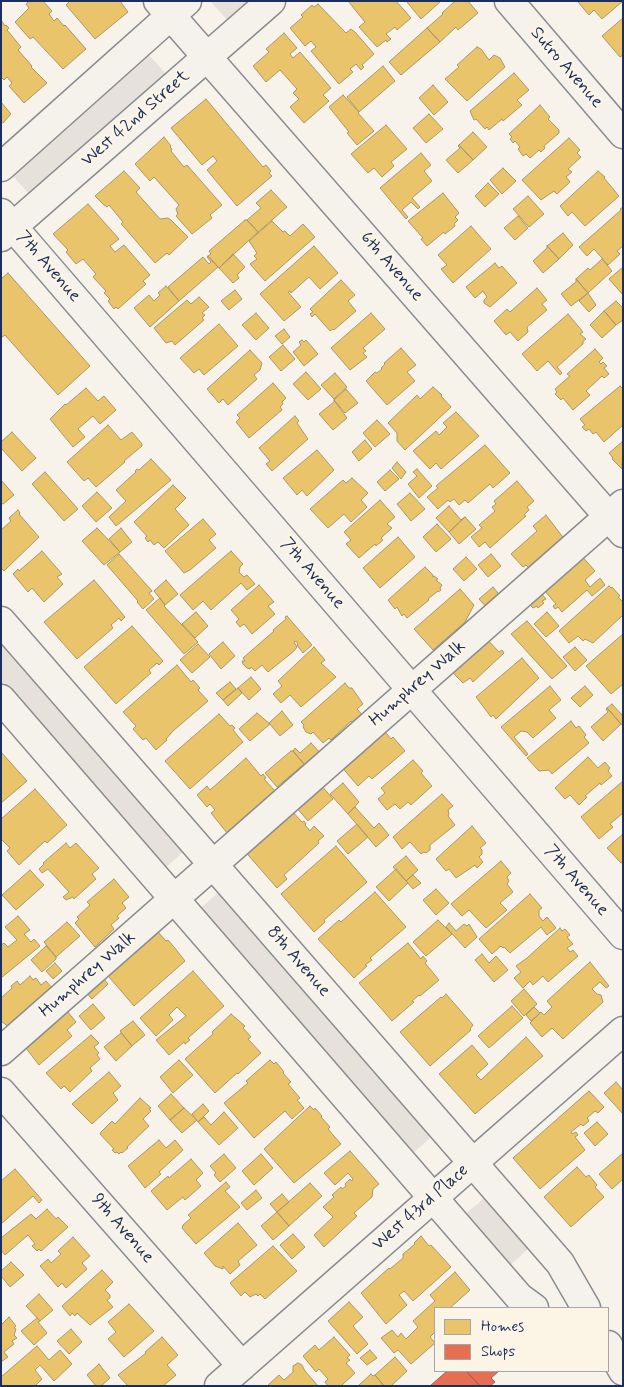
<!DOCTYPE html>
<html>
<head>
<meta charset="utf-8">
<style>
	body { margin:0 }
	#map { position:relative; width:624px; height:1387px; overflow:hidden; background:#f7f3ea; font-family:Mynerve,sans-serif }
	canvas { display:block }
	.frame { position:absolute; inset:0; border:2px solid #1b2f5e; pointer-events:none }
	.legend { position:absolute; left:434px; top:1307px; width:175px; height:65px; box-sizing:border-box; background:#fcf5e5; border:1px solid #a2a6af; margin:0; padding:6px 9px; list-style:none; font-size:15px; color:#1b2f5e }
	.legend li { display:flex; align-items:center; gap:10px; height:25px }
	.legend b { width:25px; border:1px solid #a2a6af }
</style>
</head>
<body>
<div id="map">
<canvas width="624" height="1387"></canvas>
<div class="frame"></div>
<ul class="legend">
<li><b style="height:14px;background:#e9c46a"></b>Homes</li>
<li><b style="height:14px;background:#e76f51"></b>Shops</li>
</ul>
</div>
<script>
const g = document.querySelector('canvas').getContext('2d');
g.lineJoin = 'round';
function paint(path, color) { g.fillStyle = color; g.fill(path, 'evenodd'); }
const shape = rows => new Path2D(rows.map(r => 'M' + r).join(''));
function trace(path, color, width, dash) { g.strokeStyle = color; g.lineWidth = width; g.lineCap = dash ? 'butt' : 'round'; g.setLineDash(dash || []); g.stroke(path); }
function label(font, color, halo, rows, align = 'center') {
  g.font = font + ' Mynerve,sans-serif'; g.lineWidth = 5; g.setLineDash([]); g.textBaseline = 'middle'; g.strokeStyle = halo; g.fillStyle = color; for (const [text, x, y, turn = 0] of rows) {
    g.save(); g.translate(x, y); g.rotate((+turn || 0) * Math.PI / 180); g.textAlign = isNaN(turn) ? turn : align; if (halo) g.strokeText(text, 0, 0); g.fillText(text, 0, 0); g.restore();
  }
}
paint(shape([
	[210,1,251,1,228,21],
	[148,54,167,75,30,195,11,174],
	[1,643,183,852,162,871,1,686],
	[219,892,431,1137,410,1156,197,911],
	[484,1198,528,1249,507,1268,463,1216]
]), '#e6e2db');
const homes = shape([
	[29,1,43,1,52,11,49,14,54,21,57,18,64,26,65,25,86,49,63,69,33,37,30,39,15,22,29,8,26,4,29,1],
	[70,1,120,1,128,12,95,39,66,5,70,1],
	[348,1,396,1,411,18,397,30,395,27,386,34,391,39,387,42,386,40,377,47,359,27,365,22,348,1],
	[406,1,441,1,421,19,406,1],
	[455,1,468,1,478,13,458,30,456,27,440,42,427,28,443,14,442,13,455,1],
	[580,1,623,1,602,19,594,10,589,15,578,2,580,1],
	[318,4,346,33,351,29,355,32,374,54,362,65,364,67,361,70,356,64,350,69,353,72,339,84,311,51,316,47,311,41,305,46,290,28,303,17,301,15,312,5,314,7,318,4],
	[623,18,623,55,620,57,602,36,623,18],
	[1,20,5,26,6,25,9,28,7,30,21,47,18,50,32,66,31,67,47,83,24,103,9,86,12,83,7,77,4,80,1,77,1,20],
	[427,28,440,42,401,75,389,62,427,28],
	[284,33,297,48,290,54,293,58,300,52,331,88,323,95,329,101,304,123,290,107,299,99,293,93,297,89,280,70,266,82,253,66,269,52,266,49,284,33],
	[477,47,481,49,489,60,494,55,500,58,505,67,467,101,445,79,459,67,457,65,477,47],
	[383,66,395,81,359,112,347,97,383,66],
	[514,73,529,90,517,100,522,105,503,121,502,119,489,130,487,127,485,129,476,119,474,120,470,111,514,73],
	[433,85,448,102,434,115,419,98,433,85],
	[343,95,359,112,358,113,374,131,357,145,347,133,349,132,329,107,343,95],
	[206,99,263,167,266,165,271,171,269,173,272,176,237,206,207,170,217,161,213,156,202,165,171,128,206,99],
	[1,102,11,114,3,123,1,122,1,102],
	[540,105,550,117,548,119,559,130,559,133,544,146,545,148,541,152,539,150,530,158,526,154,523,156,518,149,520,147,515,141,513,143,510,139,512,137,509,134,540,105],
	[429,114,443,129,426,143,413,128,429,114],
	[386,125,407,149,391,162,394,166,382,177,374,168,368,173,351,154,386,125],
	[473,132,487,147,473,160,459,145,473,132],
	[164,137,171,146,170,147,172,149,171,151,184,167,187,165,222,205,210,215,212,218,192,234,176,216,178,214,176,209,179,205,154,177,150,181,135,164,164,137],
	[569,138,580,150,577,153,581,157,568,169,572,172,566,177,570,182,557,194,554,191,541,200,522,180,569,138],
	[459,145,473,160,458,173,446,160,460,148,458,146,459,145],
	[421,153,431,165,424,171,432,181,412,198,420,207,418,209,411,202,402,210,408,217,406,219,380,188,421,153],
	[503,168,516,181,502,194,490,180,503,168],
	[124,171,140,188,136,192,160,219,168,218,171,220,188,237,169,255,167,253,155,263,124,227,121,224,123,222,109,205,107,207,104,205,95,196,124,171],
	[598,171,605,177,604,178,619,196,585,226,572,212,568,216,560,206,598,171],
	[488,183,499,194,485,207,475,196,488,183],
	[271,190,287,207,258,232,247,220,261,208,256,203,271,190],
	[443,193,459,213,455,217,458,220,454,224,455,226,445,234,444,232,427,246,421,239,423,238,408,221,443,193],
	[528,196,544,214,529,227,513,209,528,196],
	[88,204,119,239,110,246,115,252,124,245,150,275,143,281,146,284,118,309,116,307,114,309,108,301,110,299,104,293,106,291,93,277,96,274,83,259,76,264,66,252,68,250,53,234,88,204],
	[623,207,623,246,617,251,620,254,608,265,594,249,587,256,579,247,621,210,620,209,623,207],
	[518,216,528,228,515,240,504,228,518,216],
	[245,220,247,220,258,232,219,268,208,256,211,254,209,251,245,220],
	[272,221,283,232,285,231,290,236,303,224,315,237,265,281,250,264,257,259,254,256,257,253,249,241,272,221],
	[471,226,491,249,453,283,441,269,447,265,438,255,471,226],
	[563,233,573,245,559,259,547,246,563,233],
	[314,246,338,273,320,289,309,277,291,293,290,291,288,292,301,307,284,321,260,294,314,246],
	[547,246,559,259,543,273,533,261,547,248,547,246],
	[233,254,245,267,237,275,239,278,233,283,219,268,233,254],
	[208,256,218,267,179,301,168,287,203,257,209,264,211,262,207,257,208,256],
	[602,259,612,271,588,293,576,279,588,268,590,270,602,259],
	[495,263,499,268,502,266,517,283,490,307,484,303,484,300,487,297,483,291,475,298,466,287,495,263],
	[623,267,623,295,609,279,623,267],
	[8,273,90,366,58,395,5,335,1,338,1,279,8,273],
	[576,279,588,293,571,306,561,294,576,282,576,279],
	[341,280,355,295,348,301,356,311,334,330,333,329,330,331,315,314,312,317,310,314,313,312,310,309,341,280],
	[166,286,179,301,150,327,134,308,149,295,154,301,160,295,158,293,166,286],
	[537,288,547,300,542,304,547,310,527,327,528,332,518,341,510,332,506,335,494,321,507,309,510,312,537,288],
	[235,290,242,299,229,310,221,301,235,290],
	[588,293,596,305,589,312,579,301,588,293],
	[199,297,209,307,202,313,205,315,202,318,204,320,175,345,172,341,166,343,154,328,187,300,191,304,199,297],
	[616,301,623,308,623,320,616,325,604,311,616,301],
	[604,311,616,325,602,338,590,325,604,311],
	[256,313,269,328,256,340,242,325,256,313],
	[371,313,385,329,363,348,366,351,363,353,367,357,350,370,331,348,371,313],
	[568,314,583,332,580,334,586,339,583,341,583,344,557,367,562,373,560,375,548,361,537,371,522,354,568,314],
	[219,324,238,346,204,375,199,369,194,373,180,358,219,324],
	[284,329,290,337,282,344,275,336,284,329],
	[302,340,304,342,306,340,318,354,304,366,293,352,301,345,299,342,302,340],
	[283,345,295,359,281,371,269,357,283,345],
	[401,348,416,365,407,372,415,381,387,405,366,381,375,372,377,373,382,369,381,368,385,364,384,363,401,348],
	[595,349,603,358,599,362,601,364,603,362,607,366,604,368,609,374,604,378,602,376,586,391,590,395,573,410,563,398,561,400,555,394,557,392,555,389,570,376,567,374,595,349],
	[250,350,262,363,260,370,254,375,257,379,228,405,223,399,219,403,207,389,250,350],
	[306,372,321,389,308,400,293,384,306,372],
	[335,373,347,387,334,399,321,385,335,373],
	[273,383,286,398,282,402,283,404,280,407,282,410,249,438,236,422,240,418,237,415,273,383],
	[620,386,623,389,623,425,604,442,596,432,593,434,589,429,586,431,582,427,585,425,580,419,620,386],
	[433,387,442,395,441,396,451,407,405,450,397,441,397,433,388,423,417,395,420,399,433,387],
	[86,388,98,401,104,396,116,410,100,424,93,416,78,429,85,437,73,447,50,419,65,404,66,405,86,388],
	[346,389,358,403,345,413,334,400,346,389],
	[334,400,347,418,333,430,319,414,334,402,334,400],
	[456,412,479,436,441,469,436,463,430,469,413,451,436,431,439,435,447,427,443,423,456,412],
	[295,416,299,421,297,423,308,439,272,471,266,464,270,461,259,448,295,416],
	[377,420,390,434,375,447,363,433,377,420],
	[108,425,121,440,132,432,142,444,142,446,124,461,125,462,96,487,88,478,84,481,67,462,108,425],
	[12,432,36,458,22,471,1,448,1,442,12,432],
	[365,440,372,449,359,461,352,452,365,440],
	[622,442,623,443,622,469,612,459,613,458,609,453,622,442],
	[485,445,510,473,493,488,490,484,468,503,465,500,459,505,454,499,450,502,448,500,438,509,427,497,438,488,436,486,485,445],
	[317,450,334,470,307,496,302,490,297,495,283,478,317,450],
	[151,459,171,480,116,526,109,517,126,501,116,490,136,472,135,471,137,469,139,470,151,459],
	[397,462,406,472,401,479,392,468,397,462],
	[417,469,432,486,419,498,408,484,417,476,413,472,417,469],
	[390,470,399,479,385,491,377,482,390,470],
	[45,472,78,509,64,521,32,484,45,472],
	[352,478,368,493,361,500,367,507,351,522,344,514,328,528,310,509,343,480,346,483,352,478],
	[1,480,14,495,3,504,1,503,1,480],
	[517,481,534,501,527,507,529,510,524,515,526,516,490,548,485,542,479,547,471,537,482,528,479,525,495,511,492,507,496,504,494,501,517,481],
	[173,485,186,498,175,509,189,525,164,548,158,542,154,545,150,540,148,542,145,538,147,536,134,522,173,485],
	[97,492,112,508,96,522,82,506,97,492],
	[410,493,425,509,411,521,397,504,410,493],
	[380,500,395,517,387,524,392,528,381,538,383,540,376,546,375,544,359,558,346,544,351,540,344,532,380,500],
	[449,506,461,520,465,517,449,532,436,518,449,506],
	[18,510,20,513,19,514,39,537,4,571,1,568,1,530,11,521,9,518,18,510],
	[546,515,565,540,530,569,526,565,523,567,511,554,537,531,533,526,546,515],
	[465,517,476,529,459,544,449,532,465,517],
	[203,519,216,534,209,540,216,548,190,570,184,573,165,551,203,519],
	[437,524,451,539,436,552,423,537,437,524],
	[97,528,120,552,104,565,82,541,97,528],
	[121,528,132,542,120,552,109,539,121,528],
	[398,537,415,557,380,588,363,568,398,537],
	[42,551,62,574,57,577,63,584,44,602,32,588,28,592,13,574,18,569,19,571,42,551],
	[231,551,243,564,240,567,239,572,244,577,247,575,255,584,247,590,241,583,211,610,203,601,193,610,180,595,231,551],
	[579,553,595,571,585,580,590,587,600,578,605,585,592,596,587,590,562,612,558,607,555,609,553,606,556,604,544,590,579,553],
	[119,554,152,591,149,593,154,599,143,609,137,602,138,601,107,565,119,554],
	[491,554,501,566,488,577,478,565,491,554],
	[466,557,477,569,464,581,453,569,466,557],
	[425,567,433,575,433,577,434,576,438,579,436,580,442,585,440,588,441,590,438,592,438,591,428,599,429,600,407,618,404,614,402,616,397,607,395,609,388,600,425,567],
	[94,580,125,617,121,621,119,618,111,625,113,628,77,659,44,622,94,580],
	[166,580,178,594,165,605,154,591,166,580],
	[259,585,274,602,268,606,275,614,252,634,244,624,240,627,236,622,239,619,231,610,259,585],
	[609,586,611,588,612,587,620,596,618,597,623,602,623,615,593,643,585,639,583,641,578,636,569,643,559,631,609,586],
	[493,587,503,599,490,611,479,599,493,587],
	[536,587,546,599,542,601,544,603,538,608,537,606,533,608,524,598,536,587],
	[460,589,474,605,465,622,433,650,414,629,460,589],
	[160,598,165,605,164,606,198,642,184,654,146,610,160,598],
	[196,612,208,626,195,638,182,624,196,612],
	[547,612,559,626,546,637,534,624,547,612],
	[287,616,312,645,303,653,297,645,298,644,296,641,294,642,297,647,294,651,268,672,262,665,255,671,251,667,250,669,247,668,243,664,242,661,245,661,243,658,274,631,273,630,286,619,285,617,287,616],
	[527,621,567,666,552,679,511,634,527,621],
	[132,626,163,661,159,665,157,663,149,670,151,673,116,704,84,667,132,626],
	[623,634,623,684,611,694,586,666,623,634],
	[485,637,499,652,502,650,504,653,473,682,470,678,463,683,451,671,485,637],
	[223,642,235,656,221,669,209,654,223,642],
	[198,644,210,657,192,673,180,660,198,644],
	[314,647,325,660,321,663,336,677,301,707,290,695,281,703,273,694,282,686,278,681,314,647],
	[575,647,587,660,575,671,563,657,575,647],
	[522,658,539,678,496,719,493,715,491,717,476,697,522,658],
	[177,665,191,682,193,680,200,688,198,690,208,701,173,731,166,739,167,740,156,750,146,738,143,740,133,729,136,726,123,712,177,665],
	[251,677,261,689,249,700,238,688,251,677],
	[230,682,236,689,223,700,216,693,230,682],
	[345,683,349,688,352,688,363,704,357,709,366,719,357,728,351,721,331,740,329,738,323,743,313,732,311,734,306,732,303,727,304,725,301,722,345,683],
	[550,686,561,700,549,710,556,718,533,738,527,732,521,731,514,737,528,754,526,756,501,727,550,686],
	[585,686,593,695,580,707,571,698,585,686],
	[238,688,242,693,228,706,223,700,238,688],
	[612,704,623,716,623,726,607,708,612,704],
	[607,708,621,724,603,741,591,727,608,712,606,709,607,708],
	[282,711,293,725,280,736,269,723,282,711],
	[257,713,270,724,250,741,239,729,257,713],
	[219,714,230,726,232,725,235,728,233,730,243,742,190,789,165,761,219,714],
	[571,721,576,728,579,726,586,735,584,737,589,743,552,774,549,770,539,771,527,758,571,721],
	[381,727,391,739,393,737,405,751,372,779,369,776,358,786,339,764,381,727],
	[311,743,324,757,309,770,293,751,295,748,300,753,311,743],
	[291,751,293,751,309,770,308,771,303,765,277,787,265,773,291,751],
	[1,752,27,781,1,803,1,752],
	[588,757,598,768,605,762,610,768,608,771,612,776,601,785,600,783,585,796,587,797,579,805,570,795,565,799,555,788,588,757],
	[246,758,261,776,263,774,266,778,264,779,277,793,231,835,228,832,227,833,211,813,215,810,210,804,207,807,197,795,207,786,210,790,246,758],
	[413,760,423,771,421,773,432,786,411,805,408,802,400,809,395,804,387,810,378,799,385,793,381,788,413,760],
	[623,781,623,813,610,824,613,827,599,839,581,817,623,781],
	[343,783,359,802,348,814,330,794,343,783],
	[321,785,333,799,308,821,296,807,321,785],
	[35,789,67,825,47,843,45,841,19,865,7,851,10,848,1,839,1,819,35,789],
	[442,794,453,806,448,810,449,814,448,816,455,825,430,845,430,850,426,853,424,852,421,854,410,842,402,849,393,837,442,794],
	[355,807,374,828,379,823,389,835,376,847,348,814,355,807],
	[289,808,302,822,304,821,306,824,305,825,310,831,314,826,324,836,318,841,319,843,284,875,287,879,277,888,242,848,289,808],
	[357,824,368,837,348,854,337,841,357,824],
	[472,826,486,843,480,848,482,850,482,854,479,857,483,862,477,868,475,865,456,878,449,869,446,871,436,859,472,826],
	[623,834,623,862,621,863,607,848,623,834],
	[66,843,70,848,76,843,99,868,92,874,96,879,74,899,73,897,66,900,63,897,69,892,48,869,42,873,39,869,44,864,43,863,66,843],
	[336,846,367,882,324,920,325,922,314,932,281,894,336,846],
	[406,856,418,870,406,881,393,867,406,856],
	[501,861,511,873,507,877,509,881,507,884,513,892,500,903,507,910,486,928,469,910,462,916,451,904,501,861],
	[396,869,408,883,389,901,376,887,396,869],
	[30,870,44,885,16,910,2,895,30,870],
	[413,875,421,883,413,889,406,881,413,875],
	[114,879,129,897,122,903,126,908,117,916,119,918,111,925,114,929,95,947,75,923,79,919,77,917,90,905,87,902,114,879],
	[436,889,449,903,436,915,423,900,436,889],
	[375,892,406,927,370,958,372,960,365,965,367,966,354,978,318,939,339,920,341,922,375,892],
	[530,894,542,908,539,910,539,916,543,921,547,917,556,928,547,935,541,927,510,953,504,947,503,948,501,946,492,954,479,939,530,894],
	[18,916,30,930,24,934,31,942,34,939,40,946,1,978,1,945,4,943,8,947,17,940,5,927,18,916],
	[438,920,452,934,426,956,413,942,438,920],
	[67,922,80,936,56,957,44,942,67,922],
	[449,923,456,931,464,924,467,926,469,924,477,937,465,948,446,927,449,923],
	[152,925,166,941,168,940,174,947,185,961,134,1006,103,970,152,925],
	[560,928,562,931,565,929,570,935,567,937,573,944,567,948,570,952,573,950,578,956,548,982,543,976,533,985,530,981,523,988,514,978,521,972,516,966,527,958,560,928],
	[408,943,421,959,423,956,427,961,425,963,439,980,420,996,419,995,412,1001,414,1002,392,1021,359,983,408,943],
	[46,946,56,957,56,959,42,972,31,960,46,946],
	[482,954,489,963,496,956,508,970,494,982,475,960,482,954],
	[590,962,609,986,606,988,600,982,592,989,597,994,601,995,603,1002,563,1039,552,1028,542,1037,530,1023,541,1012,544,1015,552,1007,547,1001,590,962],
	[55,963,62,971,53,979,46,971,55,963],
	[193,971,224,1006,188,1038,190,1040,185,1044,184,1042,169,1055,156,1040,186,1016,177,1007,169,1015,173,1020,156,1036,140,1018,193,971],
	[98,972,108,984,92,999,81,987,98,972],
	[30,976,33,980,36,978,41,985,46,981,53,989,10,1028,1,1021,1,998,12,988,11,986,17,981,20,985,30,976],
	[524,989,537,1004,524,1016,511,1001,524,989],
	[446,994,473,1025,470,1029,471,1030,430,1066,400,1032,441,997,442,998,446,994],
	[93,1004,105,1018,91,1030,79,1016,93,1004],
	[63,1006,76,1022,67,1030,72,1036,39,1065,22,1043,63,1006],
	[512,1006,523,1018,489,1048,478,1036,512,1006],
	[534,1007,540,1013,531,1021,526,1015,534,1007],
	[231,1014,245,1026,243,1028,251,1037,248,1039,261,1053,238,1074,237,1073,215,1093,185,1059,213,1034,212,1032,231,1014],
	[133,1021,145,1035,132,1046,120,1031,133,1021],
	[121,1033,132,1046,116,1061,104,1047,121,1033],
	[91,1035,99,1043,94,1047,99,1053,97,1055,100,1059,90,1068,92,1071,70,1092,64,1086,61,1089,46,1073,91,1035],
	[526,1037,543,1056,475,1114,439,1074,472,1045,488,1064,476,1075,481,1080,526,1037],
	[179,1060,193,1075,173,1093,160,1077,179,1060],
	[270,1060,274,1064,276,1062,284,1072,283,1073,291,1082,288,1084,300,1098,297,1100,304,1108,292,1119,285,1111,254,1138,224,1103,248,1083,246,1081,270,1060],
	[109,1072,121,1086,113,1093,118,1100,92,1124,72,1104,109,1072],
	[616,1082,623,1090,623,1114,604,1093,616,1082],
	[589,1091,604,1107,598,1113,595,1111,587,1118,589,1121,583,1126,581,1124,571,1132,572,1134,576,1132,578,1135,575,1137,585,1150,540,1189,513,1158,589,1091],
	[171,1094,184,1108,170,1120,158,1106,171,1094],
	[140,1098,151,1108,149,1109,151,1111,143,1119,149,1126,127,1147,128,1148,122,1153,121,1152,119,1154,117,1152,115,1153,112,1150,114,1149,100,1134,101,1132,112,1121,115,1124,140,1098],
	[203,1104,209,1111,198,1122,192,1114,203,1104],
	[310,1106,314,1110,315,1108,322,1116,321,1117,330,1127,328,1129,341,1144,294,1183,264,1149,310,1106],
	[184,1108,197,1120,182,1133,170,1120,184,1108],
	[224,1112,238,1128,219,1145,198,1122,204,1117,211,1125,224,1112],
	[597,1122,608,1134,595,1146,584,1133,597,1122],
	[159,1140,166,1148,175,1140,183,1150,159,1172,161,1174,145,1188,128,1166,159,1140],
	[350,1151,379,1184,373,1189,372,1197,354,1213,357,1216,324,1247,314,1235,333,1217,323,1207,334,1197,332,1195,341,1187,342,1189,346,1186,345,1184,350,1179,352,1181,353,1179,348,1173,335,1185,324,1173,350,1151],
	[623,1153,623,1179,612,1189,599,1174,623,1153],
	[224,1154,236,1168,220,1182,214,1175,216,1173,210,1166,224,1154],
	[261,1154,273,1168,254,1185,242,1171,261,1154],
	[191,1159,203,1173,196,1180,201,1186,185,1200,183,1197,167,1210,151,1191,168,1176,169,1178,191,1159],
	[577,1167,586,1177,589,1175,597,1185,595,1187,604,1197,571,1227,544,1197,577,1167],
	[15,1169,42,1200,39,1203,33,1196,1,1224,1,1181,15,1169],
	[226,1182,230,1187,225,1191,240,1207,196,1244,182,1228,183,1225,191,1218,188,1215,226,1182],
	[310,1183,322,1196,289,1226,277,1212,310,1183],
	[256,1190,262,1198,247,1210,241,1203,256,1190],
	[282,1194,289,1202,277,1212,270,1204,282,1194],
	[47,1209,56,1219,58,1217,68,1227,41,1251,39,1249,37,1251,32,1246,35,1244,28,1235,5,1255,1,1250,1,1238,31,1214,36,1219,47,1209],
	[277,1212,289,1226,273,1240,261,1226,277,1212],
	[238,1223,257,1245,238,1261,240,1265,230,1274,223,1266,223,1269,215,1266,204,1253,238,1223],
	[293,1234,305,1247,292,1259,280,1245,293,1234],
	[421,1236,429,1246,431,1245,451,1267,413,1301,404,1291,399,1295,407,1305,386,1324,361,1293,389,1268,390,1269,403,1258,403,1254,415,1244,414,1243,421,1236],
	[73,1237,90,1256,82,1263,87,1269,66,1288,62,1283,58,1287,40,1266,48,1259,51,1263,61,1254,58,1251,73,1237],
	[273,1246,297,1271,265,1299,260,1294,258,1296,256,1294,250,1297,245,1292,241,1296,230,1283,273,1246],
	[11,1262,24,1275,10,1287,1,1276,1,1271,11,1262],
	[102,1270,113,1282,105,1290,110,1295,110,1298,107,1300,113,1307,90,1325,77,1313,75,1316,72,1313,70,1316,62,1306,102,1270],
	[455,1272,470,1290,450,1308,435,1308,435,1332,430,1337,435,1343,411,1364,398,1350,394,1353,381,1338,392,1330,398,1337,401,1333,406,1339,418,1327,413,1321,435,1301,430,1295,455,1272],
	[39,1294,53,1310,40,1321,26,1306,39,1294],
	[349,1302,363,1317,353,1326,368,1344,357,1354,328,1321,349,1302],
	[129,1304,154,1331,124,1357,108,1339,116,1332,108,1322,129,1304],
	[9,1317,16,1326,14,1328,16,1329,14,1335,17,1338,12,1341,14,1344,4,1352,8,1357,1,1362,1,1325,9,1317],
	[37,1318,40,1321,38,1322,47,1333,34,1345,21,1331,37,1318],
	[71,1329,82,1342,69,1354,57,1341,71,1329],
	[162,1337,178,1355,167,1365,176,1375,163,1386,128,1386,118,1375,146,1353,145,1352,162,1337],
	[334,1337,350,1355,347,1358,350,1360,346,1363,355,1373,341,1386,328,1386,325,1382,328,1379,319,1369,316,1372,303,1356,315,1345,319,1350,334,1337],
	[37,1346,49,1360,60,1350,72,1364,54,1381,40,1365,35,1370,42,1379,35,1386,1,1386,1,1377,37,1346],
	[370,1350,377,1358,367,1365,360,1358,370,1350],
	[395,1357,407,1371,391,1386,384,1386,375,1375,395,1357],
	[298,1363,302,1365,305,1371,318,1386,267,1386,279,1375,284,1380,293,1372,293,1366,298,1363],
	[99,1364,110,1378,101,1386,96,1386,87,1375,99,1364],
	[371,1374,373,1376,375,1375,384,1386,358,1386,371,1374]
]);
paint(homes, '#e9c46a');
trace(homes, '#ab9766', 1);
const shops = shape([
	[447,1371,466,1371,480,1386,430,1386,447,1371],
	[466,1371,499,1371,491,1378,495,1382,490,1386,480,1386,466,1371]
]);
paint(shops, '#e76f51');
trace(shops, '#aa5c55', 1);
const minor = shape([
	[158,1,623,533],
	[509,1,623,134],
	[1,167,187,1],
	[1,213,623,935],
	[1,237,271,1],
	[1,621,560,1263,586,1308],
	[1,699,519,1297,534,1308],
	[1,1051,623,504],
	[1,1092,242,1366],
	[608,1345,623,1371],
	[219,1386,623,1031]
]);
trace(minor, '#8a8c91', 31);
trace(minor, '#f5f2ec', 28);
label('18px', '#1b2f5e', '#fcf5e5', [
	["Sutro Avenue",566,68,49],
	["West 42nd Street",136,119,-41],
	["7th Avenue",48,267,49],
	["6th Avenue",391,267,49],
	["7th Avenue",312,574,49],
	["Humphrey Walk",418,684,-41],
	["7th Avenue",576,881,49],
	["8th Avenue",298,962,49],
	["Humphrey Walk",88,975,-41],
	["West 43rd Place",421,1208,-41],
	["9th Avenue",122,1229,49]
]);
</script>
</body>
</html>
